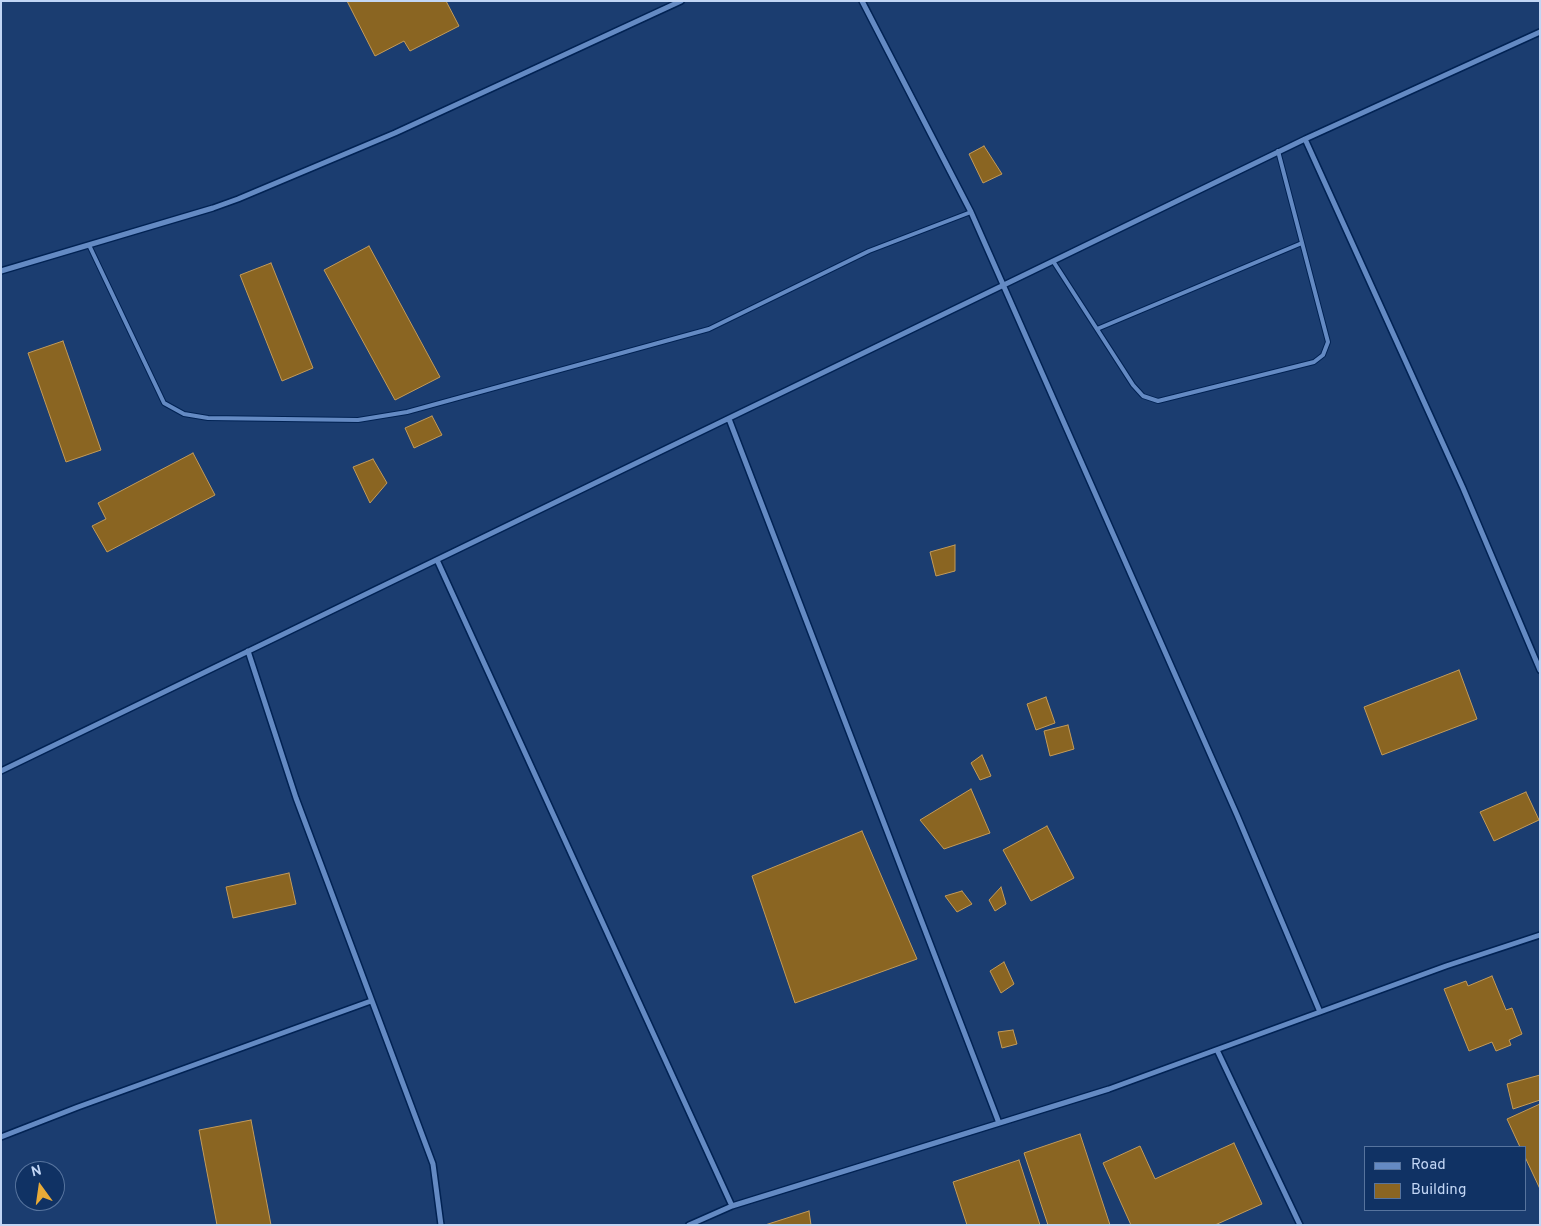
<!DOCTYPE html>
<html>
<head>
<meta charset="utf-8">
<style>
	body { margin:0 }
	#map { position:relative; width:1541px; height:1226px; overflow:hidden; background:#1b3d70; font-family:Overpass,sans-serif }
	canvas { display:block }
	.frame { position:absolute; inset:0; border:2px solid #c2d6f5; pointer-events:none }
	.legend { position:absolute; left:1364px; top:1146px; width:162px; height:65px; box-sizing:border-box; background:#103264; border:1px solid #57749e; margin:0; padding:6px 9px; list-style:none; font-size:15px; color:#c2d6f5 }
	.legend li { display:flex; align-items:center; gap:10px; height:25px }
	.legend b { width:25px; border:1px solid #57749e }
	.north { position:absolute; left:15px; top:1161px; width:50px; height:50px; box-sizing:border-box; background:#103264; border:1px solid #57749e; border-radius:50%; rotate:346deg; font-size:14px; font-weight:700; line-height:20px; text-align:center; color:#c2d6f5 }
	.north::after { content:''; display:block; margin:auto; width:18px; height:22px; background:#e9ab38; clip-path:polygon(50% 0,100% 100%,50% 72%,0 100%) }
</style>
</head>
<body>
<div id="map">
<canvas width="1541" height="1226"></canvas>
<div class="frame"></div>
<ul class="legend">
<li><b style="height:6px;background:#648ac3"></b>Road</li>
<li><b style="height:14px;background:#8a6522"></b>Building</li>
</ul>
<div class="north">N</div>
</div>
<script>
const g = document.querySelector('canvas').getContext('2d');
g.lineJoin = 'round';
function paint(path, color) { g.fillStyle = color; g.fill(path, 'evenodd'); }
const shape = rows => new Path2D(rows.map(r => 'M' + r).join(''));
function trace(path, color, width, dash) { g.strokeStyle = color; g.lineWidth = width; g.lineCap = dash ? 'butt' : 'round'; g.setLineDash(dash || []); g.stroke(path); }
const building = shape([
	[347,1,446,1,459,26,410,51,404,41,375,56,347,1],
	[984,146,1002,174,983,183,969,154,984,146],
	[369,246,440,377,395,400,324,270,369,246],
	[271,263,313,368,282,381,240,275,271,263],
	[63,341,101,450,66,462,28,353,63,341],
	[432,416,442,435,414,448,405,428,432,416],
	[193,453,215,495,107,552,92,526,106,519,98,503,193,453],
	[373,459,387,483,370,503,353,467,373,459],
	[955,545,955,571,936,576,930,552,955,545],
	[1459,670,1477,719,1382,755,1364,707,1459,670],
	[1046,697,1055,723,1036,730,1027,704,1046,697],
	[1068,725,1074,749,1050,756,1044,731,1068,725],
	[982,755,991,776,980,780,971,763,982,755],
	[971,789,990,833,944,849,920,820,971,789],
	[1526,792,1539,820,1494,841,1480,812,1526,792],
	[1047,826,1074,878,1031,901,1003,850,1047,826],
	[862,831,917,959,795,1003,752,876,862,831],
	[289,873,296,904,233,918,226,887,289,873],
	[1001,887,1006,904,995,911,989,900,1001,887],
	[962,891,972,904,957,912,945,896,962,891],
	[1004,962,1014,984,1001,993,990,971,1004,962],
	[1492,976,1506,1010,1512,1008,1522,1034,1509,1040,1511,1045,1496,1051,1492,1042,1469,1051,1444,989,1466,981,1468,986,1492,976],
	[1013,1030,1017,1044,1002,1048,998,1032,1013,1030],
	[1540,1075,1540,1100,1513,1109,1507,1084,1540,1075],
	[1540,1104,1540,1189,1525,1157,1525,1147,1520,1147,1507,1119,1540,1104],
	[251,1120,271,1225,217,1225,199,1130,251,1120],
	[1080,1134,1110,1225,1048,1225,1024,1153,1080,1134],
	[1234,1143,1262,1204,1215,1225,1131,1225,1103,1163,1140,1146,1155,1179,1234,1143],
	[1019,1160,1040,1225,967,1225,953,1182,1019,1160],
	[809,1211,811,1225,765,1225,809,1211]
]);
paint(building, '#8a6522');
trace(building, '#c39b59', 1);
const lane = shape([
	[89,245,164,403,184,414,208,418,358,420,407,412,709,329,869,251,971,212],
	[1053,261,1133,385,1143,396,1158,401,1314,362,1323,355,1328,342,1278,151],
	[1097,329,1302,243]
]);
const street = shape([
	[862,1,971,212,1237,815,1320,1012],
	[1305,139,1463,488,1540,670],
	[1,271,213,208,238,199,395,133,681,1],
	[729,419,999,1123],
	[437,560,732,1206],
	[248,651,296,798,433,1164,441,1225],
	[1,771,1305,139,1540,32],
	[1217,1050,1300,1225],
	[1,1137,78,1107,371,1001],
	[689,1225,732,1206,1109,1089,1446,966,1540,935]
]);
trace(lane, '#012253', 6);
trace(street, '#012253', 8);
trace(lane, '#648ac3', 4);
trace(street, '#648ac3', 5);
</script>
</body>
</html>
